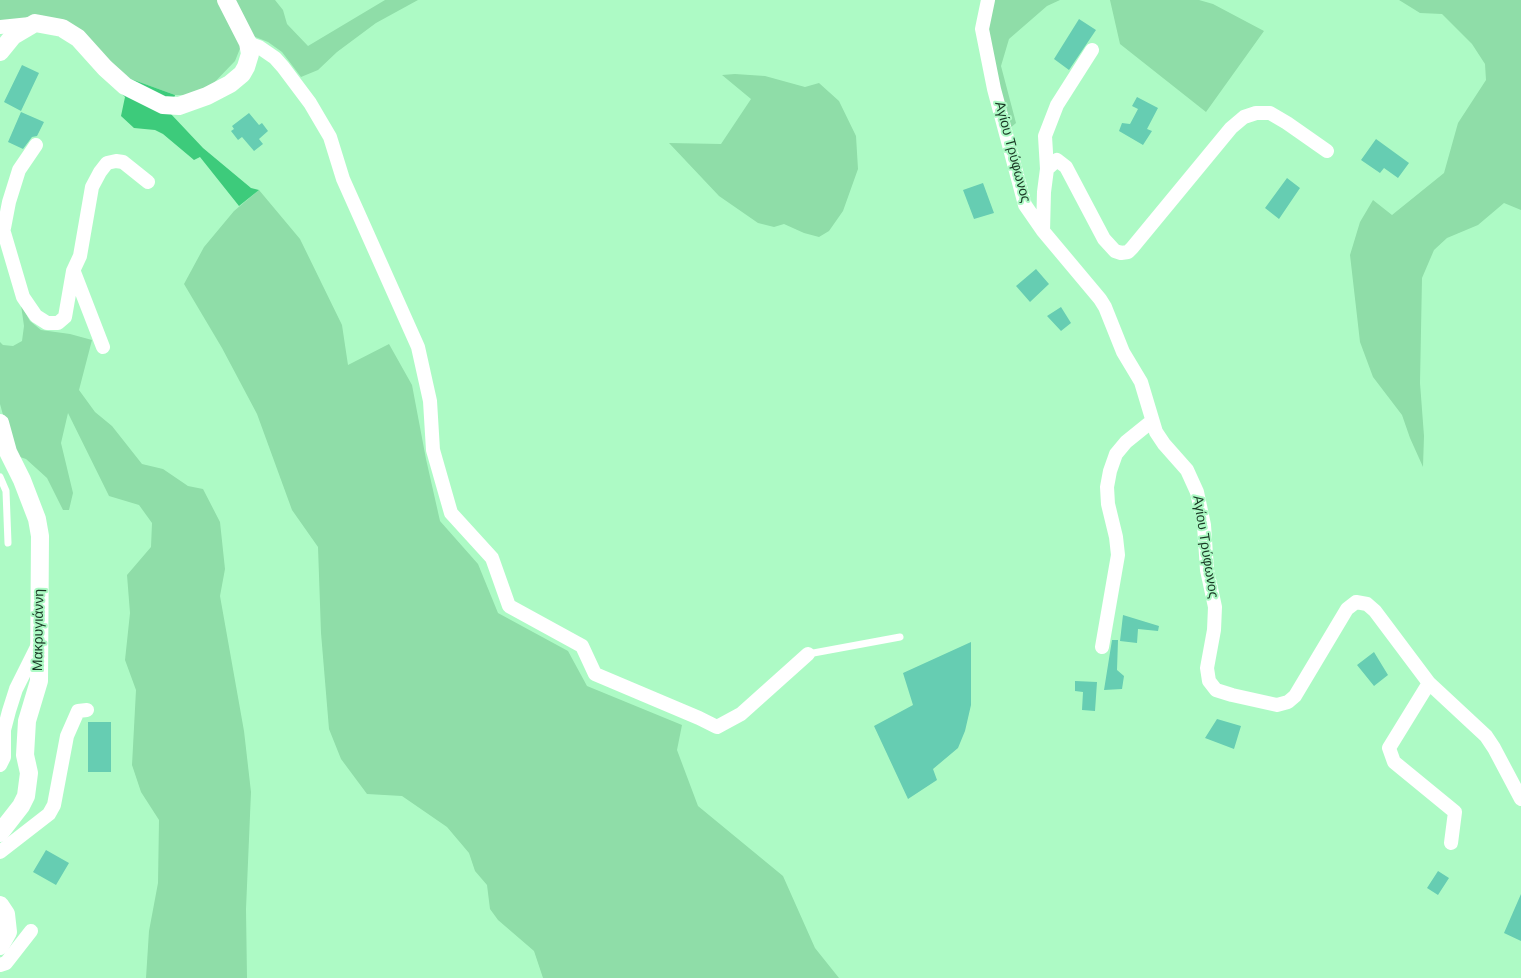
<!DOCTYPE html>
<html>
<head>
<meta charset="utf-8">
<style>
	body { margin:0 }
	canvas { display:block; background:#adfac5 }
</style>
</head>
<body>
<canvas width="1521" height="978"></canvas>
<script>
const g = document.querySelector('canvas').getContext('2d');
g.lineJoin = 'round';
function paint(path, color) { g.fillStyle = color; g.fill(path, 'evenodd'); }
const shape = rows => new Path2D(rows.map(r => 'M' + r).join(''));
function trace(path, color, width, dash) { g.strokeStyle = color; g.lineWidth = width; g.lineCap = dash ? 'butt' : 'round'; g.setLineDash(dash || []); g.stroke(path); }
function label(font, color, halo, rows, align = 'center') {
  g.font = font + ' "DM Sans",sans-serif'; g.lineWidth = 4; g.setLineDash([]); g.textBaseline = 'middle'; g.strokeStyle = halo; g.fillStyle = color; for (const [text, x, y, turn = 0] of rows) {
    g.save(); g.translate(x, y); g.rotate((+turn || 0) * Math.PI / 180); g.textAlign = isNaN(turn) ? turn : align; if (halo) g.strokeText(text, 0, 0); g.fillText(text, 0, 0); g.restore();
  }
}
paint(shape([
	[0,0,219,0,241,46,235,61,210,87,190,95,175,95,131,79,113,67,90,45,0,20],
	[235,0,275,0,283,10,287,24,308,46,385,0,418,0,376,23,337,52,318,70,301,77,282,52,268,42,253,36],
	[992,0,1060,0,1047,6,1009,39,1001,66,1016,123,1008,130,985,29],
	[1110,0,1199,0,1213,4,1264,31,1206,112,1120,44],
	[1399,0,1521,0,1521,210,1504,203,1478,225,1447,238,1434,250,1422,278,1420,383,1424,436,1423,467,1410,438,1402,415,1373,377,1360,342,1350,255,1360,222,1373,200,1392,215,1444,173,1458,123,1486,80,1485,64,1472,44,1442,14,1420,13],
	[735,74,765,76,805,87,819,83,839,101,856,136,858,169,843,211,829,231,819,237,804,233,784,224,774,227,758,223,719,196,669,143,721,144,751,99,722,75],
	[259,190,300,239,342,325,348,365,389,344,412,385,426,459,440,521,478,564,498,613,568,651,587,686,682,725,677,750,698,806,783,876,815,948,839,978,543,978,534,951,498,920,490,909,487,885,475,871,469,853,447,827,402,796,367,794,341,759,329,729,321,633,318,547,292,510,257,414,222,348,184,284,204,247,234,211],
	[21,305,30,321,41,330,70,334,92,340,79,390,95,412,112,426,142,464,163,469,188,486,203,489,220,522,225,569,220,596,244,731,251,792,246,909,247,978,146,978,149,931,158,883,159,820,141,792,132,765,136,690,125,660,130,613,127,575,151,547,152,523,139,505,109,496,68,413,61,443,73,493,69,510,63,510,47,478,26,459,14,455,0,404,0,342,3,345,13,346,22,341,24,326]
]), '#8fdda8');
paint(shape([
	[113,67,131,79,175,95,170,113,203,148,251,188,259,190,239,206,200,157,194,160,163,134,155,130,134,128,121,116,125,97,98,70]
]), '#3dcb7b');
paint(shape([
	[1079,19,1096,30,1069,70,1054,59],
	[22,65,39,73,21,111,4,102],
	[1137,97,1158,108,1147,129,1152,131,1143,145,1119,131,1122,123,1130,124,1138,109,1132,106],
	[21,112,44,122,37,136,32,137,23,149,8,142],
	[249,113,259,125,262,123,268,131,259,139,263,144,254,151,242,137,238,140,231,131,234,129,232,126],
	[1376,139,1409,163,1398,178,1384,168,1380,173,1361,160],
	[1287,178,1300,188,1279,219,1265,208],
	[983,183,994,213,974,219,963,190],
	[1036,269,1049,284,1030,302,1016,286],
	[1061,307,1071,323,1061,331,1047,316],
	[1123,615,1159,626,1158,631,1138,629,1137,643,1120,641],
	[1112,640,1118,640,1117,670,1124,676,1122,689,1104,690],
	[971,642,971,705,965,731,958,748,933,769,937,780,908,799,874,726,913,705,903,673],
	[1374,652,1388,675,1374,686,1357,665],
	[1075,681,1097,682,1095,711,1082,710,1083,692,1075,691],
	[1217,719,1241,726,1234,749,1205,738],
	[88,722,111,722,111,772,88,772],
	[46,850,69,863,56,885,33,872],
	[1438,871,1449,878,1438,895,1427,888],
	[1521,894,1521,941,1504,933]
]), '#66cdb2');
trace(shape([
	[0,477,6,491,8,543],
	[808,654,900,637]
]), '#fff', 7);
trace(shape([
	[988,0,982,29,994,89,1025,205,1043,231,1100,299,1105,307,1123,352,1141,382,1156,432,1164,444,1187,470,1197,492,1204,525,1207,570,1215,607,1214,630,1207,668,1209,681,1216,690,1232,695,1277,705,1288,702,1295,696,1347,609,1356,602,1367,604,1375,611,1429,683,1486,736,1494,748,1521,799],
	[0,27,30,24],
	[248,43,259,47,275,58,283,67,310,103,330,137,343,179,418,347,430,401,433,450,451,513,492,558,509,606,582,646,595,674,699,718,717,727,741,714,808,654],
	[1047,169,1045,136,1057,105,1092,50],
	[0,219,23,297,36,316,47,323,58,323,65,317,73,271,80,256,92,187,100,172,107,163,116,161,123,162,148,182],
	[4,228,9,202,19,170,36,145],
	[1043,231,1044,192,1047,169,1057,160,1066,167,1104,239,1115,251,1121,253,1128,252,1132,248,1231,128,1244,117,1256,113,1270,113,1287,123,1327,151],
	[74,272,103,347],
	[1102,647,1118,555,1116,537,1108,504,1107,487,1110,471,1116,454,1126,442,1152,421],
	[1429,683,1389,748,1394,762,1455,812,1451,843],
	[0,765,4,757,4,730,9,711,16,689,39,643],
	[0,852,49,814,54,805,67,736,78,711,87,710],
	[0,965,6,963,31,931]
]), '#fff', 14);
trace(shape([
	[0,52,13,36,35,23,62,28,78,38,105,68,125,86,163,105,179,106,207,96,230,84,242,74,246,67,250,54,248,43,226,0],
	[0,423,8,452,22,480,37,519,40,536,39,681,27,721,25,755,29,773,26,796,21,806,0,833],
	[0,905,6,914,8,932,0,946]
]), '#fff', 18);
label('14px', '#1a3925', '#adfac5', [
	["Αγίου Τρύφωνος",1012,152,75],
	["Αγίου Τρύφωνος",1205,547,81],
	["Μακρυγιάννη",39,630,-89]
]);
</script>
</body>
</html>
